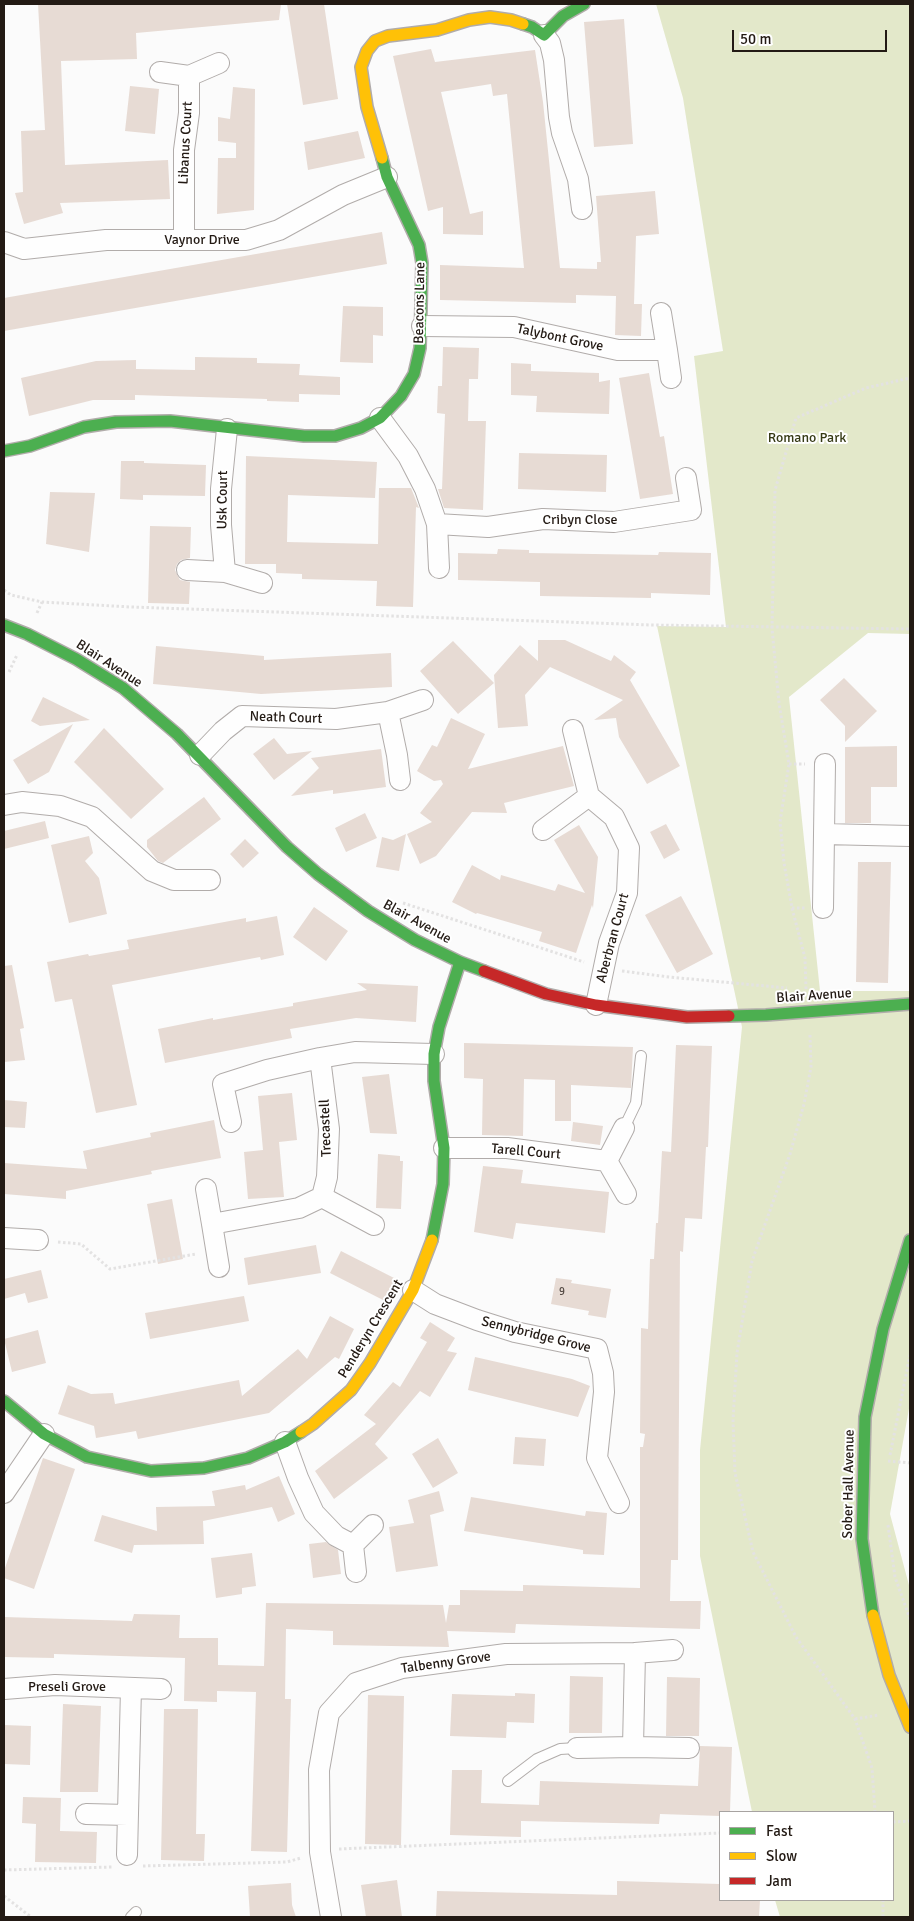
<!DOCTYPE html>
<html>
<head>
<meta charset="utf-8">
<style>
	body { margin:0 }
	#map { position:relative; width:914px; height:1921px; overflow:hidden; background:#fbfbfb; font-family:Signika,sans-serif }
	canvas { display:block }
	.frame { position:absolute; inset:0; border:5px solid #231a14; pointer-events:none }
	.legend { position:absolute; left:719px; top:1811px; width:175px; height:90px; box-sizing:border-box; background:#fff; border:1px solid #a7a3a1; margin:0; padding:6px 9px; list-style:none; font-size:15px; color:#231a14 }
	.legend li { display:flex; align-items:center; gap:10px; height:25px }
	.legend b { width:25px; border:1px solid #a7a3a1 }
	.scale { position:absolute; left:732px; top:30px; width:155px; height:22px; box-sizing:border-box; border:2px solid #231a14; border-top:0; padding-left:6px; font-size:15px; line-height:18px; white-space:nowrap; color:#231a14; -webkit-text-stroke:4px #fff; paint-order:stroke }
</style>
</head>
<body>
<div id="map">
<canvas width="914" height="1921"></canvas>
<div class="frame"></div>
<ul class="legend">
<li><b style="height:6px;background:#4caf50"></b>Fast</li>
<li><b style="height:6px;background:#ffc107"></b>Slow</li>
<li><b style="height:6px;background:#c62828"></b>Jam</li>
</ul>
<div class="scale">50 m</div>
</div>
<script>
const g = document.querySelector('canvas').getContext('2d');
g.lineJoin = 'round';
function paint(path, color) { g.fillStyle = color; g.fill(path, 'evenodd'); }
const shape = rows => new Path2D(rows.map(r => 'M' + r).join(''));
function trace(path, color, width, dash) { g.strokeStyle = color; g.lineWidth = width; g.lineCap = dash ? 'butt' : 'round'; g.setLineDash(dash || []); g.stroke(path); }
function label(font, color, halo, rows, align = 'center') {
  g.font = font + ' Signika,sans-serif'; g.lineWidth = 4; g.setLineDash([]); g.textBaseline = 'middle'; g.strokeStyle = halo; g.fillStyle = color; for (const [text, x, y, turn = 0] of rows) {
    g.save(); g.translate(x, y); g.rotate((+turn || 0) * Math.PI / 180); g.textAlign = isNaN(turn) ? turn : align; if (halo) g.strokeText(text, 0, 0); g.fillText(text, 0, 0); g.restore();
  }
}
paint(shape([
	[656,4,910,4,910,634,868,633,789,697,820,991,910,991,910,1403,890,1514,910,1589,910,1917,780,1917,775,1900,893,1900,893,1812,752,1812,700,1556,700,1450,742,1027,657,626,726,627,694,356,723,351,683,98]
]), '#e3e8ca');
paint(shape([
	[38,4,281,4,279,20,136,33,137,59,61,61,65,165,168,160,170,199,60,203,63,213,24,224,15,193,23,192,21,131,45,130],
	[287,4,324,4,338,99,303,105],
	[624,19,633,144,594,147,584,22],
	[431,49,435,62,535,50,543,102,560,268,597,269,597,262,601,262,596,196,655,191,659,234,636,236,634,304,642,304,641,336,615,335,616,296,576,295,576,303,440,300,440,265,524,268,507,94,493,96,491,84,441,92,470,214,483,211,483,235,443,234,443,207,428,211,393,56],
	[130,86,159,89,155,134,125,131],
	[233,87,255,89,254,210,217,214,218,158,236,158,236,143,218,141,218,117,230,119],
	[358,131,365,158,308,170,304,142],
	[382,232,387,264,4,331,4,298],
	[343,306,383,307,383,336,373,335,373,363,340,362],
	[443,347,479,348,478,379,469,379,468,421,486,421,483,510,444,508,438,489,442,489,445,414,437,413,438,386,442,386],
	[195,357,257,358,257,363,300,364,299,375,340,377,340,395,299,394,299,402,267,401,267,399,135,395,135,400,93,400,29,416,21,378,96,361,136,360,136,369,195,370],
	[511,363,531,364,531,371,599,373,599,382,610,380,609,414,536,412,537,396,511,395],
	[649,373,660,437,664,436,673,494,640,499,619,378],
	[519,453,607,455,606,492,518,489],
	[246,456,377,462,375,498,288,495,287,542,378,544,379,488,411,488,419,508,416,507,413,607,376,606,377,581,302,579,302,574,276,573,276,564,245,564],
	[121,461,144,461,144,463,206,465,205,496,143,495,143,500,120,499],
	[50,492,95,493,89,552,46,544],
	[150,526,191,527,190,558,181,560,177,564,175,570,180,580,190,582,189,604,148,603],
	[498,549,529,550,529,553,658,555,659,552,711,553,710,595,651,593,651,598,540,596,540,582,458,580,458,553,497,554],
	[538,640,565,640,611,661,614,655,636,672,630,680,680,766,647,784,619,737,616,718,594,720,623,700,550,667,525,695,528,726,498,728,494,675,520,645,538,661],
	[453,641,494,683,458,714,420,671],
	[156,646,264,656,264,660,391,653,392,687,261,694,153,684],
	[844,678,877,711,845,742,845,726,820,700],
	[43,697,90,720,40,726,31,721],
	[451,718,485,734,468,769,563,746,574,786,504,803,507,813,472,812,436,856,420,864,407,834,432,822,420,813,443,784,441,780,434,781,417,771,432,745,437,747],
	[73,724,49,772,28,784,13,760],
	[104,728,164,789,131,819,74,762],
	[274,738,287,754,312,751,274,780,253,754],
	[897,746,897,787,871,787,871,823,845,823,845,747],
	[381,749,386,787,333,794,333,790,291,796,319,768,311,758],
	[204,797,221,819,163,863,158,861,147,847,147,840],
	[365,813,377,838,346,852,335,828],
	[45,821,49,838,4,849,4,831],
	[666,824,680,850,664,859,650,832],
	[579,825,598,857,593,908,592,905,576,953,539,941,542,932,477,913,476,914,452,902,472,865,500,880,501,875,555,891,558,884,585,893,554,840],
	[406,834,399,871,376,867,382,837,393,840],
	[89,836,93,853,85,861,99,878,107,914,69,923,51,845],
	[245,839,259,853,243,868,230,854],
	[858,862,891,862,888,983,856,982],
	[681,896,713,954,677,973,645,915],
	[314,907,348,931,326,961,293,937],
	[277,916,284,955,261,960,260,957,112,985,137,1105,96,1113,72,999,55,1002,47,962,88,954,89,956,129,949,127,940,246,918,246,922],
	[12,965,24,1028,20,1029,25,1060,4,1062,4,966],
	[357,983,418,986,416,1022,356,1018,290,1029,292,1038,165,1063,158,1029,213,1018,213,1020,293,1006,293,1003,367,990],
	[464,1043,633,1047,631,1088,571,1085,571,1121,555,1121,555,1080,524,1079,523,1136,482,1135,483,1079,464,1078],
	[676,1045,712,1046,708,1147,706,1147,702,1219,685,1218,683,1252,680,1251,678,1560,671,1560,670,1601,701,1601,700,1629,516,1624,515,1633,447,1631,449,1647,333,1645,333,1631,286,1629,285,1699,291,1699,287,1852,251,1851,256,1692,217,1691,217,1702,184,1701,185,1658,54,1654,54,1658,4,1657,4,1617,132,1621,134,1614,180,1615,179,1638,218,1638,218,1665,264,1666,266,1603,443,1605,446,1623,449,1605,460,1605,460,1590,523,1591,523,1585,640,1588,640,1447,643,1447,645,1434,640,1433,641,1328,648,1329,650,1259,654,1259,656,1223,658,1223,662,1151,671,1152],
	[389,1074,397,1134,370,1133,362,1077],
	[292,1093,297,1140,279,1142,284,1197,248,1199,244,1152,263,1150,258,1096],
	[4,1100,27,1102,25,1128,4,1127],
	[214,1120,221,1158,151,1171,152,1174,66,1191,66,1199,4,1194,4,1163,87,1169,83,1151,151,1137,150,1133],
	[573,1122,603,1126,600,1145,571,1141],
	[378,1154,400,1156,400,1161,403,1161,401,1209,376,1208],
	[483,1166,523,1170,521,1183,609,1192,605,1233,516,1223,513,1239,474,1232],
	[172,1199,183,1259,158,1264,147,1204],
	[316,1245,321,1273,248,1285,244,1258],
	[341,1251,396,1279,385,1301,330,1273],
	[41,1270,48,1298,28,1303,25,1293,4,1299,4,1279],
	[556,1278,572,1280,571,1283,611,1289,606,1318,588,1315,589,1311,551,1304],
	[244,1296,249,1321,150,1339,145,1313],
	[330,1316,354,1329,339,1359,335,1357,269,1413,138,1439,136,1431,96,1438,94,1426,58,1414,68,1385,91,1394,113,1393,115,1404,239,1380,242,1396,298,1349,307,1359],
	[430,1322,455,1338,447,1351,457,1353,430,1397,420,1391,375,1444,388,1458,334,1499,315,1471,376,1424,364,1415,393,1382,400,1387,427,1342,420,1338],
	[38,1330,46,1363,12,1372,4,1339],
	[475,1357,572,1379,590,1386,578,1417,468,1390],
	[515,1437,546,1439,544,1466,513,1464],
	[438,1438,458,1473,433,1488,412,1454],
	[43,1458,75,1469,34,1589,4,1578,4,1571],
	[279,1476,295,1514,278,1522,272,1507,203,1521,204,1544,134,1545,132,1553,94,1541,102,1515,157,1531,156,1507,215,1506,212,1491,245,1485,246,1490],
	[439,1491,444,1511,430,1515,438,1566,396,1572,389,1527,414,1523,408,1500],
	[471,1497,585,1516,586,1511,607,1513,604,1555,583,1554,583,1550,464,1531],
	[326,1542,338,1550,341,1574,313,1578,309,1544],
	[252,1553,256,1586,242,1588,242,1594,216,1598,211,1558],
	[570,1676,603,1677,602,1733,569,1733],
	[667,1677,700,1678,699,1736,666,1736],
	[515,1693,535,1694,534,1723,507,1722,506,1738,450,1736,452,1694,515,1696],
	[368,1695,404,1696,401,1845,365,1844],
	[63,1704,101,1706,98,1792,60,1792],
	[164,1709,198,1709,196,1834,205,1834,204,1861,161,1860],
	[4,1725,31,1726,30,1765,4,1764],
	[700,1746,732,1747,730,1812,720,1812,720,1816,660,1814,659,1824,521,1821,521,1837,450,1835,452,1770,482,1770,481,1803,539,1805,540,1781,698,1786],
	[23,1797,61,1798,60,1831,97,1832,96,1863,35,1862,36,1824,22,1823],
	[397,1880,402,1917,366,1917,361,1885],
	[617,1881,720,1884,720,1900,760,1900,759,1917,610,1916,610,1917,436,1917,437,1891,617,1895],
	[291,1883,292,1905,296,1917,250,1917,248,1886]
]), '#e7dbd4');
const lane = shape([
	[624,1128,636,1103,641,1056],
	[508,1781,537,1759,560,1749,577,1748],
	[131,1917,136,1912]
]);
const street = shape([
	[544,35,550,43,554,60,559,117,562,133,578,179,582,209],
	[160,72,189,76,189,113,184,150,184,240],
	[189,76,219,63],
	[4,242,24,249,106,240,246,240,279,230,343,195,387,177],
	[422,326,514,327,618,350,667,350,661,313],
	[667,350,671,378],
	[380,418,408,456,425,489,437,524,439,568],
	[437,524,488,527,543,519,614,522,691,510,686,478],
	[187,570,225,572,221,525,221,489,227,429],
	[225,572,262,583],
	[388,712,397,755,400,780],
	[573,730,589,796,614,817,629,848,627,893,609,943,596,1005],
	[200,755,223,731,242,716,336,719,388,712,423,700],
	[4,805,22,802,60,806,92,817,152,871,174,880,210,880],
	[543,830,589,796],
	[824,834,825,764],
	[823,908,824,834,910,836],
	[231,1122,223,1084,267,1070,320,1058],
	[444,1148,507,1148,607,1161,626,1194],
	[607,1161,624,1128],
	[206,1189,212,1224,299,1208,322,1197,327,1177,329,1129,320,1058,355,1052,434,1054],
	[322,1197,374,1225],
	[212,1224,219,1267],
	[4,1238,38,1240],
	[413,1290,435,1304,477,1320,515,1332,597,1349,603,1373,604,1392,597,1458,619,1503],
	[285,1442,298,1478,314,1513,336,1536,353,1545,356,1572],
	[4,1493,44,1434],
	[353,1545,373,1525],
	[635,1653,673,1650],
	[4,1689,55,1685,161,1689],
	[577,1748,633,1747],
	[86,1814,128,1815],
	[127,1855,131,1688],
	[331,1917,320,1852,319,1770,329,1713,356,1683,402,1668,506,1654,635,1653,633,1747,689,1748]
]);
const fast = shape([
	[523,24,532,27,544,35,563,16,584,4],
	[4,451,30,446,84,427,116,422,170,421,304,436,335,436,361,428,380,418,401,396,414,374,420,348,422,263,419,245,387,177,382,158],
	[4,625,27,634,76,659,123,688,177,734,287,847,318,874,368,911,415,940,460,962,484,971],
	[729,1016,766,1015,910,1004],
	[432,1240,443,1184,444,1148,434,1081,434,1054,439,1027,460,962],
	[4,1401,44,1434,87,1457,151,1471,204,1468,248,1458,285,1442,301,1432],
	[873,1615,862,1539,865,1417,883,1329,910,1240]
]);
const slow = shape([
	[382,158,367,107,361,67,367,51,375,41,388,36,437,30,469,20,490,17,511,20,523,24],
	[301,1432,313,1424,351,1390,370,1363,413,1290,432,1240],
	[873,1615,889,1675,910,1727]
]);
const jam = shape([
	[484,971,546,994,596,1005,687,1017,729,1016]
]);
trace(lane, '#b1acaa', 12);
trace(street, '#b1acaa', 22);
trace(fast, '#b1acaa', 14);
trace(slow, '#b1acaa', 14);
trace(jam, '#b1acaa', 14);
trace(shape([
	[4,590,11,595,42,602,131,607,652,625,910,629],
	[37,613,42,602],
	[9,672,17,655],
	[789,764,805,764],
	[403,903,584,962],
	[792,908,805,908],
	[622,971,669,977,787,988],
	[806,989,805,958,792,908,784,863,780,822,789,764,779,703,772,628,775,490,796,418,866,388,910,378],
	[810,1035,811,1067,804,1104,790,1154,752,1261,737,1353,733,1420,735,1473,753,1552,796,1637,855,1719,872,1768,875,1812],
	[58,1242,81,1244,110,1269,196,1254],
	[890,1455,910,1355],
	[888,1461,910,1463],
	[888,1525,895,1577,910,1619],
	[855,1719,879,1715],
	[893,1822,910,1821],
	[339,1849,720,1833],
	[143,1866,287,1862,301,1858],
	[4,1870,112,1867],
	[4,1896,31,1917],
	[883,1917,883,1900]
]), '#e3e2e2', 3, [2.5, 2.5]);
trace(lane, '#fefefe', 10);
trace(street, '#fefefe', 20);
trace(fast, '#4caf50', 11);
trace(slow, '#ffc107', 11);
trace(jam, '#c62828', 11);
label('11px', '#544a44', null, [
	["9",562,1292]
]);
label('14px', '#231a14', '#fff', [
	["Libanus Court",186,143,-87],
	["Vaynor Drive",202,240],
	["Beacons Lane",420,303,-89],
	["Talybont Grove",560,338,12],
	["Usk Court",223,500,-89],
	["Cribyn Close",580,520],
	["Blair Avenue",109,664,33],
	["Neath Court",286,718,2],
	["Blair Avenue",417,922,29],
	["Aberbran Court",613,938,-75],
	["Blair Avenue",814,996,-4],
	["Trecastell",326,1128,-92],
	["Tarell Court",526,1152,5],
	["Penderyn Crescent",371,1329,-59],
	["Sennybridge Grove",536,1335,14],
	["Sober Hall Avenue",849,1484,-89],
	["Talbenny Grove",446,1663,-8],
	["Preseli Grove",67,1687]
]);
label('14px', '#363a16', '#fff', [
	["Romano Park",807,438]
]);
</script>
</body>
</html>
